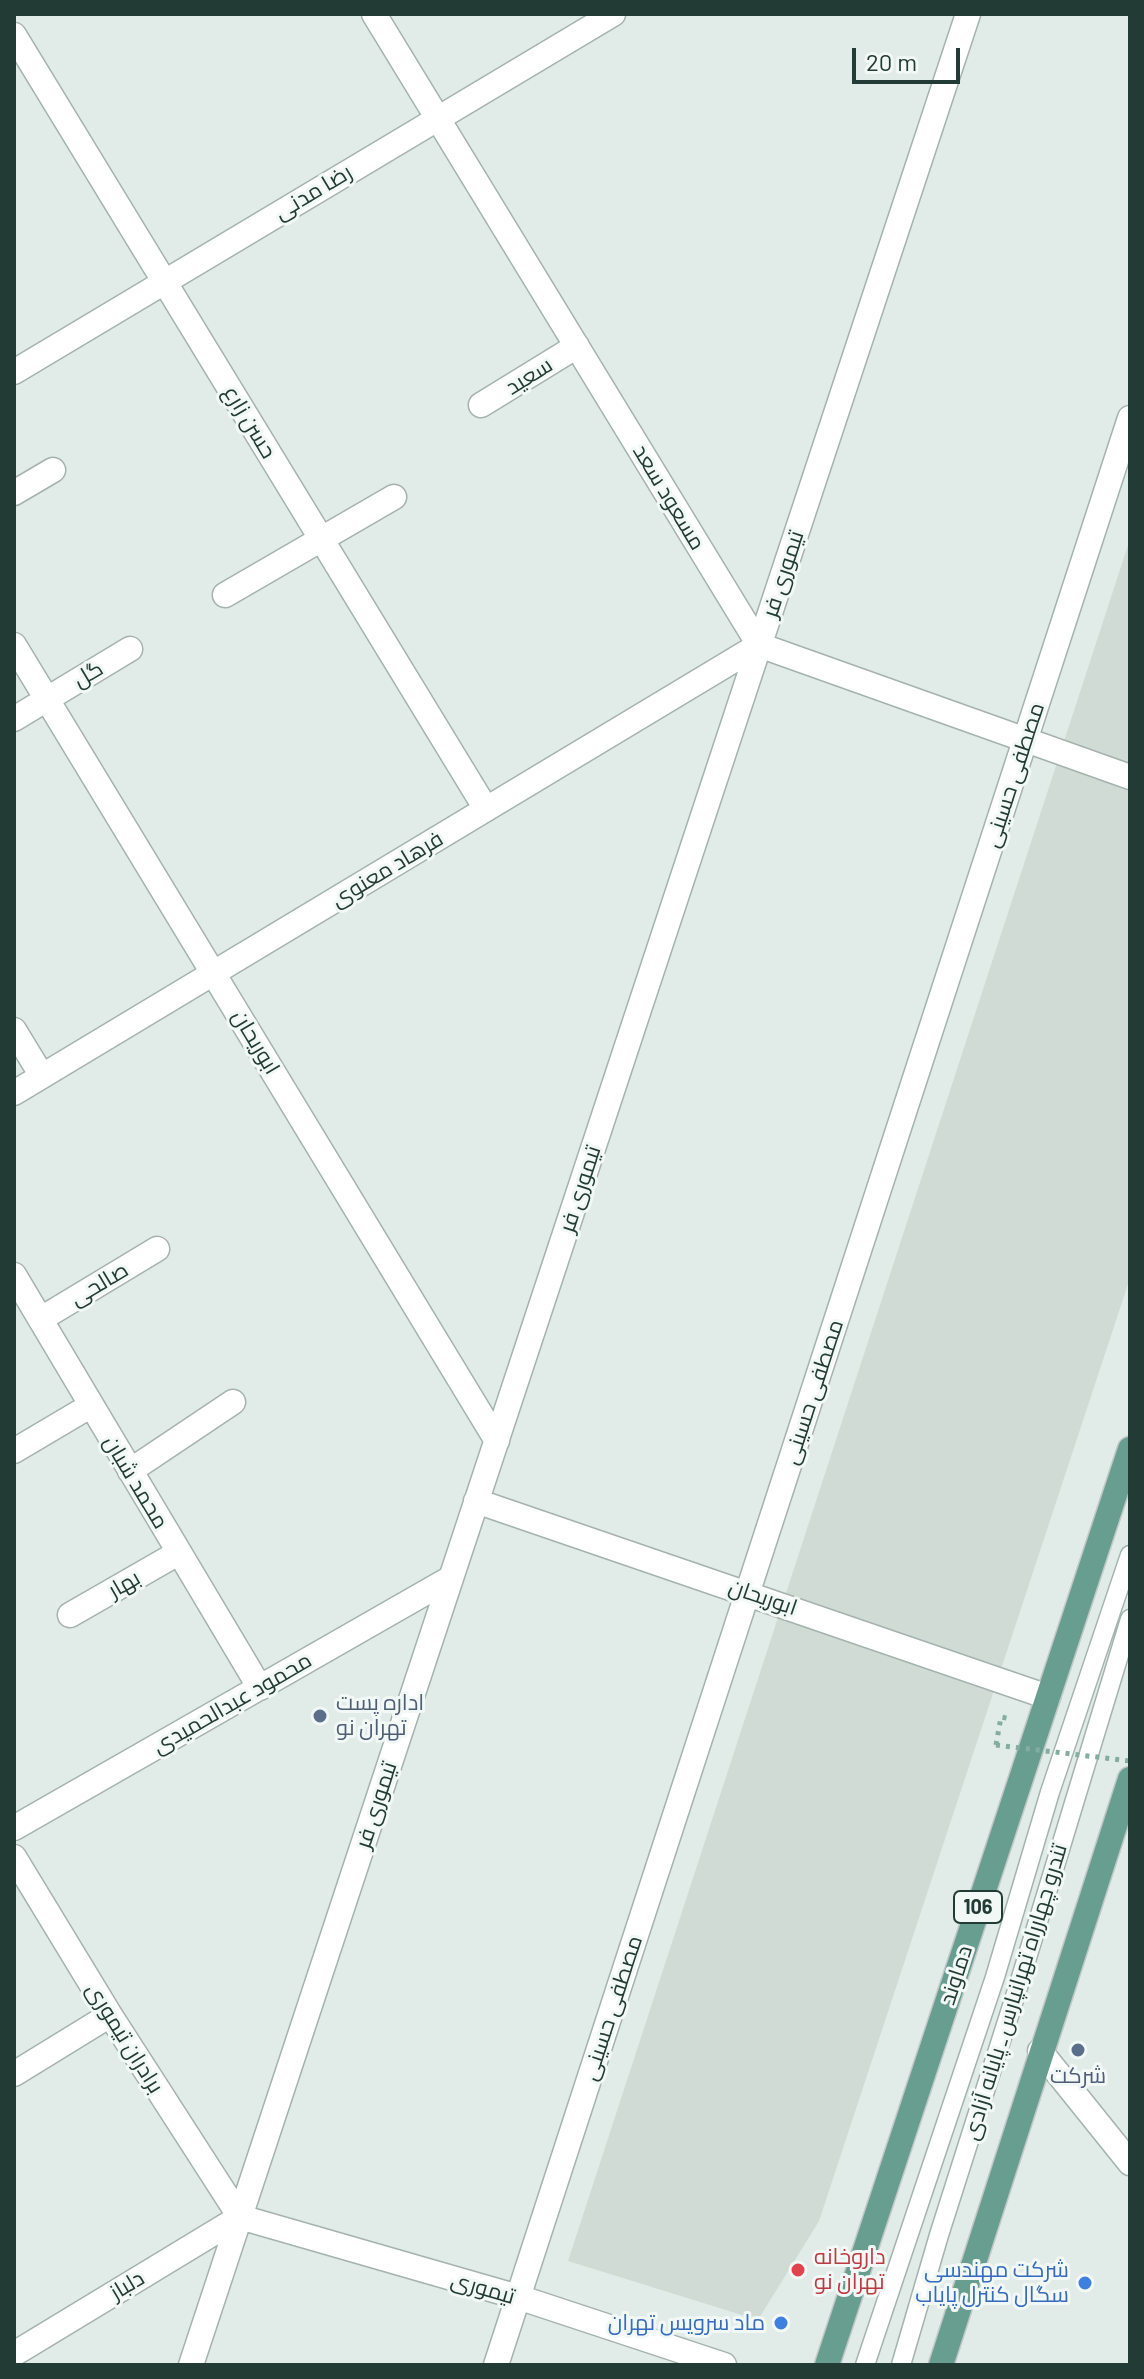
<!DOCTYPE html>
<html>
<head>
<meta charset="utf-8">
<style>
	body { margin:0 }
	#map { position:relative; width:1144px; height:2379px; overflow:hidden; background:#e1ebe7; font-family:Barlow,sans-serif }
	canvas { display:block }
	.frame { position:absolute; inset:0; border:16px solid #223b34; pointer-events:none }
	.scale { position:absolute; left:852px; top:48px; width:108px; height:36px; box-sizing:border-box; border:4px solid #223b34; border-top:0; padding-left:10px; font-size:24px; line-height:28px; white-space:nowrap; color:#223b34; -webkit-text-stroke:6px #f2f8f5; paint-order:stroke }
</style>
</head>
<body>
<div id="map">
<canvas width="1144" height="2379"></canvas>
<div class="frame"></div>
<div class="scale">20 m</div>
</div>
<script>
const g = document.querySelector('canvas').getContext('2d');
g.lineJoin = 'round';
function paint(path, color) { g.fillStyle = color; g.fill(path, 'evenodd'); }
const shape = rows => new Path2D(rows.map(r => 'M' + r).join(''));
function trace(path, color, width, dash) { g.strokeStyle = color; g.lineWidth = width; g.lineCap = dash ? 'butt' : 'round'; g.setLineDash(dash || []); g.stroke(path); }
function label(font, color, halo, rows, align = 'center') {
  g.font = font + ' Barlow,Cairo,sans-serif'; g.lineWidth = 6; g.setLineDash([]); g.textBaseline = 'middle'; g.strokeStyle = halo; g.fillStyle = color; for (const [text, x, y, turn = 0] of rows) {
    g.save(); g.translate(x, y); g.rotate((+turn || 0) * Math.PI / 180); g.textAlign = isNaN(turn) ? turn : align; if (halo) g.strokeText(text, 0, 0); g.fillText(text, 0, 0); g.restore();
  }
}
paint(shape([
	[1130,539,1130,1278,819,2221,758,2320,568,2261]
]), '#d0dbd6');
const lane = shape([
	[865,2365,995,1977,1050,1792,1130,1555],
	[901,2365,939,2235,1019,1984,1130,1619]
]);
const street = shape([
	[374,14,759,645,1130,777],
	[14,35,486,809],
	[14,372,613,14],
	[481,405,577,346],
	[14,493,53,470],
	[225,595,394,497],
	[14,645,497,1441],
	[14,719,130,649],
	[14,1030,42,1076],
	[14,1093,759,645],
	[14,1275,260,1688],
	[41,1319,157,1249],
	[14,1451,90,1406],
	[130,1471,233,1402],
	[476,1501,1048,1697],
	[70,1615,178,1553],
	[14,1828,451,1578],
	[14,1857,110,2015,240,2217],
	[1040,2051,1130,2163],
	[14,2074,110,2015],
	[240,2217,518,2297,724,2365],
	[14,2354,240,2217],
	[191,2365,968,14],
	[496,2365,1130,418]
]);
const primary = shape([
	[827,2365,1130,1449],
	[941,2365,1130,1779]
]);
trace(lane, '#a4b3ae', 21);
trace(street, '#a4b3ae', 27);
trace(primary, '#c1c8c6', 27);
trace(shape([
	[996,1745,1001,1717,1011,1719]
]), '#83ada0', 5, [4, 6]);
trace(lane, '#fff', 18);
trace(street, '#fff', 24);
trace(primary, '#689e90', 24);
trace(shape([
	[996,1745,1130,1761]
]), '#83ada0', 5, [4, 6]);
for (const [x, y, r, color] of [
	[320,1716,8,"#5c6f8a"],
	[1078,2050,8,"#5c6f8a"],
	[798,2270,8,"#e0444e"],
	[1085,2283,8,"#3f7fe0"],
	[781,2323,8,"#3f7fe0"]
]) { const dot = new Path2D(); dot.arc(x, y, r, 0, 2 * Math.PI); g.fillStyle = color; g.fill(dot); trace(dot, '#f2f8f5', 3); }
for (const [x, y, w] of [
	[978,1907,48]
]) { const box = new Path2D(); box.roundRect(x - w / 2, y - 16, w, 32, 6); g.fillStyle = '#f2f8f5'; g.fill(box); trace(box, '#223b34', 2); }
label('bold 20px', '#223b34', null, [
	["106",978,1907]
]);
label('22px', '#223b34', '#f2f8f5', [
	["رضا مدنی",313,192,-31],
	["سعید",529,376,-32],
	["حسن زارع",250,422,59],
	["مسعود سعد",669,497,59],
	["تیموری فر",783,574,-72],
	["گل",88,674,-31],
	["مصطفی حسینی",1014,775,-72],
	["فرهاد معنوی",387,869,-31],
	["ابوریحان",256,1042,59],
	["تیموری فر",580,1189,-72],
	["صالحی",99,1284,-31],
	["مصطفی حسینی",813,1392,-72],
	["محمد شبان",136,1482,59],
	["بهار",124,1584,-30],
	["ابوریحان",763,1597,19],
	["محمود عبدالحمیدی",232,1703,-30],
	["تیموری فر",376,1805,-72],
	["دماوند",956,1975,-72],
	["تندرو چهارراه تهرانپارس ـ پایانه آزادی",1015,1992,-73],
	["مصطفی حسینی",612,2008,-72],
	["برادران تیموری",125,2038,58],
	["دلباز",127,2285,-31],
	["تیموری",483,2288,16]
]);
label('22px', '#4e5e75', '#f2f8f5', [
	["اداره پست",336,1703],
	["تهران نو",336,1728],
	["شرکت",1078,2076,"center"]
], 'left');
label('22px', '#be3a42', '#f2f8f5', [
	["داروخانه",814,2257],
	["تهران نو",814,2282]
], 'left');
label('22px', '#366cbe', '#f2f8f5', [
	["شرکت مهندسی",1069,2270],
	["سگال کنترل پایاب",1069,2295],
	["ماد سرویس تهران",765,2323]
], 'right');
</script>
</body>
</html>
